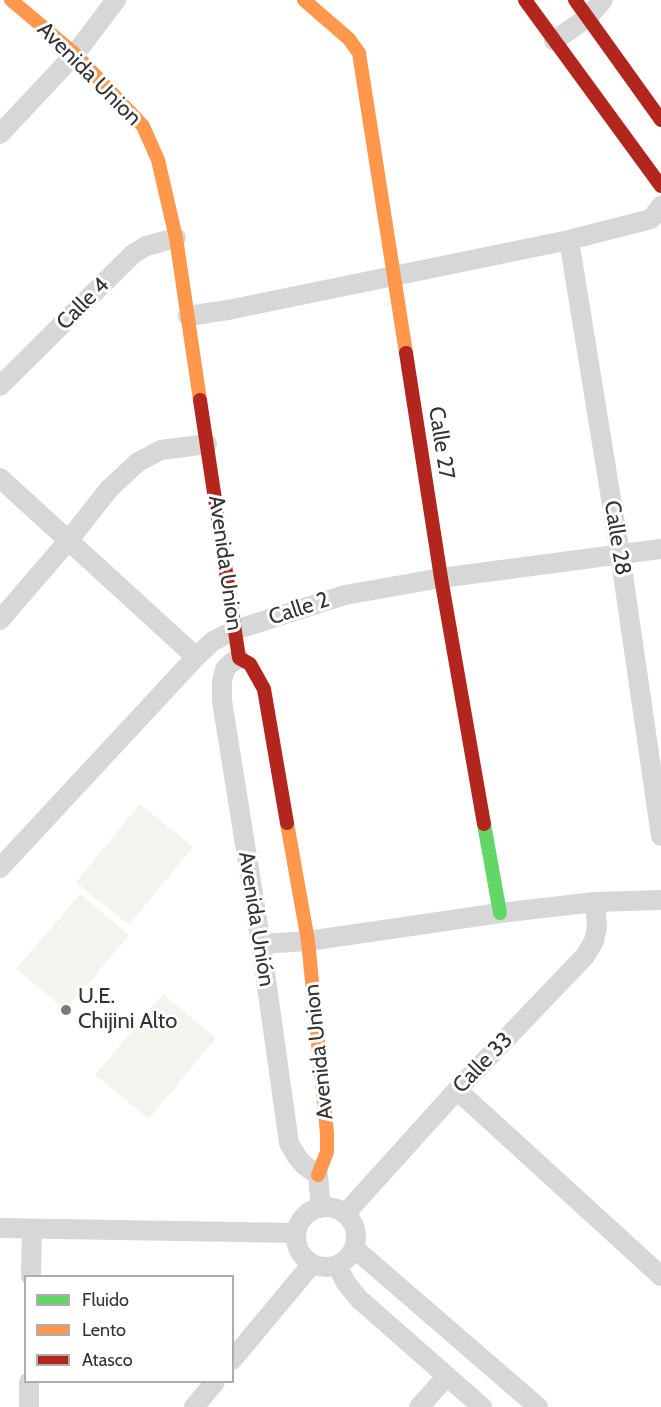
<!DOCTYPE html>
<html>
<head>
<meta charset="utf-8">
<style>
	body { margin:0 }
	#map { position:relative; width:661px; height:1407px; overflow:hidden; background:#fff; font-family:Cabin,sans-serif }
	canvas { display:block }
	.legend { position:absolute; left:24px; top:1275px; width:210px; height:108px; box-sizing:border-box; background:#fff; border:2px solid #adadad; margin:0; padding:8px 10px; list-style:none; font-size:18px; color:#333 }
	.legend li { display:flex; align-items:center; gap:12px; height:30px }
	.legend b { width:30px; border:2px solid #adadad }
</style>
</head>
<body>
<div id="map">
<canvas width="661" height="1407"></canvas>
<ul class="legend">
<li><b style="height:8px;background:#63d668"></b>Fluido</li>
<li><b style="height:8px;background:#ff974d"></b>Lento</li>
<li><b style="height:8px;background:#b3261e"></b>Atasco</li>
</ul>
</div>
<script>
const g = document.querySelector('canvas').getContext('2d');
g.lineJoin = 'round';
function paint(path, color) { g.fillStyle = color; g.fill(path, 'evenodd'); }
const shape = rows => new Path2D(rows.map(r => 'M' + r).join(''));
function trace(path, color, width, dash) { g.strokeStyle = color; g.lineWidth = width; g.lineCap = dash ? 'butt' : 'round'; g.setLineDash(dash || []); g.stroke(path); }
function label(font, color, halo, rows, align = 'center') {
  g.font = font + ' Cabin,sans-serif'; g.lineWidth = 6; g.setLineDash([]); g.textBaseline = 'middle'; g.strokeStyle = halo; g.fillStyle = color; for (const [text, x, y, turn = 0] of rows) {
    g.save(); g.translate(x, y); g.rotate((+turn || 0) * Math.PI / 180); g.textAlign = isNaN(turn) ? turn : align; if (halo) g.strokeText(text, 0, 0); g.fillText(text, 0, 0); g.restore();
  }
}
paint(shape([
	[140,804,193,847,129,925,76,882],
	[80,894,129,935,66,1010,16,969],
	[163,994,216,1038,149,1119,95,1075]
]), '#f1f5ed');
trace(shape([
	[554,41,588,17,603,0],
	[0,134,75,54,116,0],
	[569,240,620,554,661,836],
	[188,316,228,310,569,240,651,219,661,206],
	[0,386,133,254,146,246,176,238],
	[0,478,196,657],
	[0,620,68,541,109,489,138,462,161,450,207,444],
	[239,658,231,663,225,669,222,681,222,701,261,944,289,1143,297,1157,304,1165,318,1175,321,1208],
	[0,868,196,657,213,641,235,630,345,595,441,578,661,549],
	[261,944,308,941,500,913,595,902,661,900],
	[457,1090,661,1276],
	'296 1237a30 30 0 1 1 60 0a30 30 0 1 1-60 0Z',
	[345,1214,457,1090,585,956,594,941,597,927,595,902],
	[0,1228,296,1233],
	[354,1248,538,1407],
	[337,1265,346,1283,359,1299,482,1407],
	[31,1276,32,1229],
	[232,1360,312,1264],
	[29,1407,29,1382],
	[194,1407,215,1382],
	[419,1407,447,1376]
]), '#d7d7d7', 20);
trace(shape([
	[484,824,500,913]
]), '#63d668', 14);
trace(shape([
	[11,0,75,54,143,126,158,160,176,238,200,400],
	[304,0,349,39,359,53,406,353],
	[287,823,308,941,327,1133,327,1152,318,1175]
]), '#ff974d', 14);
trace(shape([
	[525,0,661,186],
	[575,0,661,120],
	[406,353,441,578,484,824],
	[200,400,239,658,250,664,264,689,287,823]
]), '#b3261e', 14);
for (const [x, y, r, color] of [
	[66,1010,6,"#7a7a7a"]
]) { const dot = new Path2D(); dot.arc(x, y, r, 0, 2 * Math.PI); g.fillStyle = color; g.fill(dot); trace(dot, '#fff', 2); }
label('22px', '#333', '#fff', [
	["Avenida Union",89,74,45],
	["Calle 4",83,304,-45],
	["Calle 27",441,443,81],
	["Calle 28",617,538,81],
	["Avenida Union",225,563,82],
	["Calle 2",299,609,-18],
	["Avenida Unión",256,919,81],
	["Avenida Union",319,1052,-96],
	["Calle 33",483,1063,-46]
]);
label('22px', '#333', '#fff', [
	["U.E.",78,997],
	["Chijini Alto",78,1022]
], 'left');
</script>
</body>
</html>
